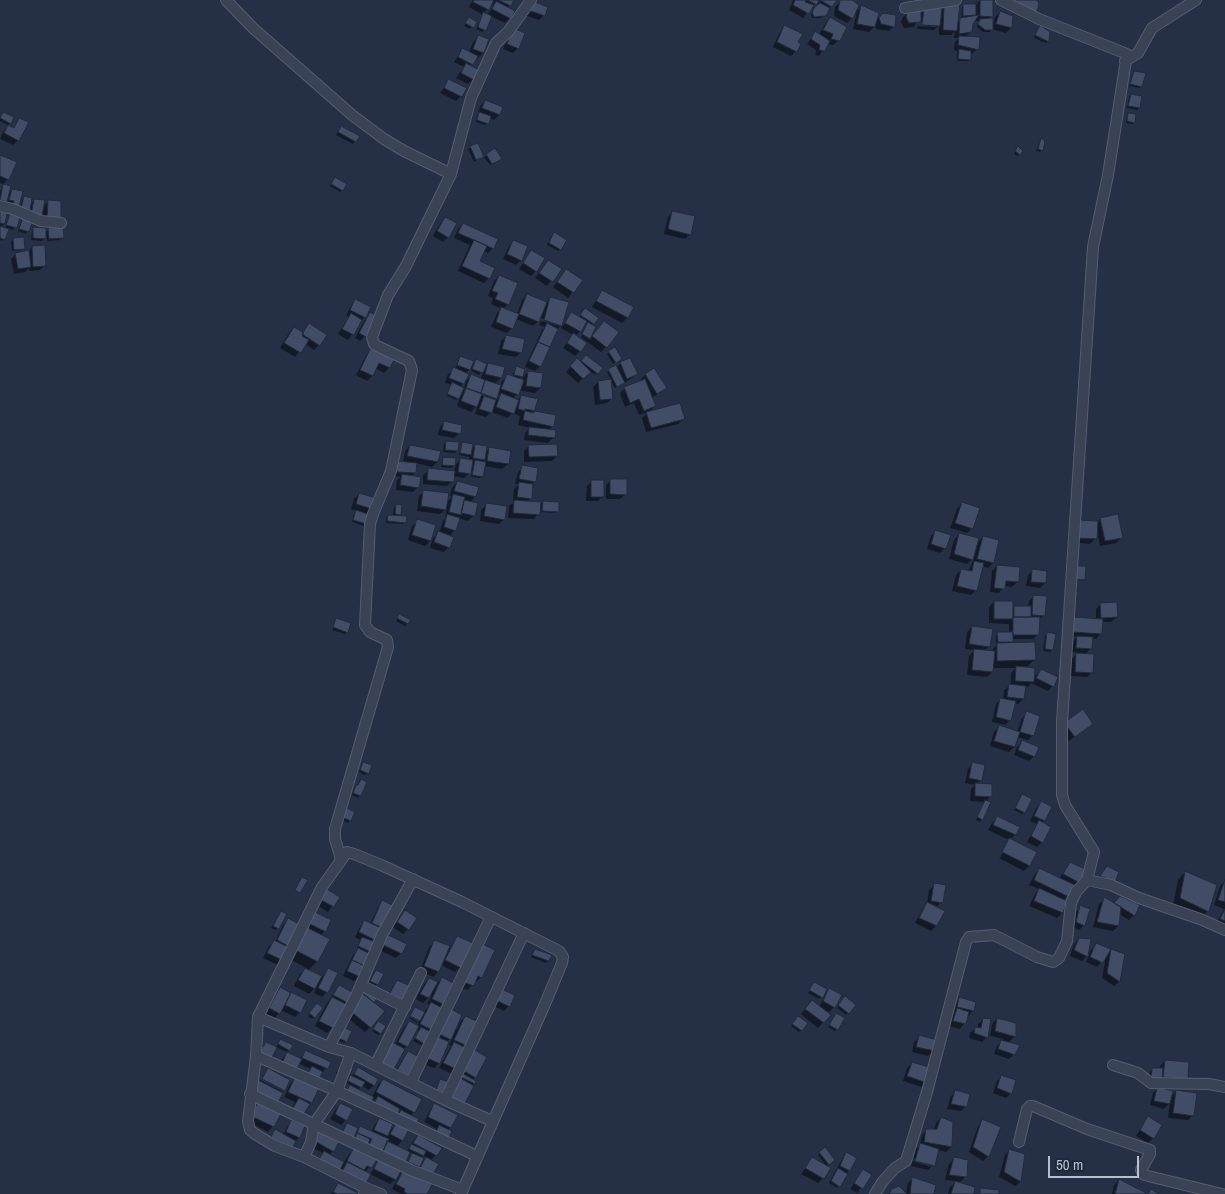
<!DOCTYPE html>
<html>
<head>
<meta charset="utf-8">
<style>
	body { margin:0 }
	#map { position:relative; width:1225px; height:1194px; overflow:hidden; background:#253046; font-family:"Archivo Narrow",sans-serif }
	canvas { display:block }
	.scale { position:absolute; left:1048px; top:1156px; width:91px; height:22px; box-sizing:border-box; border:2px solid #b7bece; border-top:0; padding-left:6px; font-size:15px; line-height:18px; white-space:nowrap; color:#b7bece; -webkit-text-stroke:4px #1e283b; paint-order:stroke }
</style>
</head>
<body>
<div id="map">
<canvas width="1225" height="1194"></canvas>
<div class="scale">50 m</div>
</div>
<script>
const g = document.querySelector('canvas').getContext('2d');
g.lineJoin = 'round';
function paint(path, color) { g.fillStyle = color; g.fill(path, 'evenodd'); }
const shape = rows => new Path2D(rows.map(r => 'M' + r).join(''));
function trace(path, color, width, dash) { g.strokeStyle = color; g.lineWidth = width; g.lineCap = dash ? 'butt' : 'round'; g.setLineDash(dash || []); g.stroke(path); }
paint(shape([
	[473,0,513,0,507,8,510,18,505,23,490,16,483,32,476,29,483,15,469,7],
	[491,4,494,5,487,15,483,14],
	[793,0,817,0,803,18,789,10],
	[821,0,835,0,822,18,812,18,811,15,813,11,821,4,819,3],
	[842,0,850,0,852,18,847,23,834,16,835,7],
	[980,0,992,16,988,20,992,27,995,17,1000,12,1012,17,1011,28,1006,33,992,29,990,32,983,32,977,27,979,21,975,21,975,18,972,23,971,32,965,37,977,49,972,54,970,54,970,59,968,61,957,61,957,51,954,50,955,42,959,38,954,38,955,31,951,35,939,35,939,25,934,30,917,29,918,26,936,27,936,24,919,22,916,23,914,27,904,28,901,22,903,17,909,11,920,14,925,9,942,9,945,6,957,23,961,19,962,7,964,5,975,6],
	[862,6,875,22,883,14,894,26,889,31,876,29,875,26,869,32,853,29,857,11],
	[527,7,544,15,539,20,524,15],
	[830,19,839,40,833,45,827,44,819,56,815,55,816,50,807,44,815,33,819,35,825,24],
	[467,21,475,22,470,29,464,26],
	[785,27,797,43,796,51,791,56,773,47,780,32],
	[1038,29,1049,33,1048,41,1046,43,1034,38],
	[509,35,518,48,513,53,503,49],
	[478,37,483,53,478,58,476,57,470,66,473,79,468,84,456,78,464,67,454,62,463,49,469,53,473,42],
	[1134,72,1141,86,1139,88,1129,86],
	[449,81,461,96,456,101,440,93],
	[1131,95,1141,97,1139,108,1137,110,1127,108,1129,97],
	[485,101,502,107,499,115,494,120,489,118,485,125,476,122,480,106],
	[3,113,10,123,8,125,0,121,0,118],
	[1129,114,1134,122,1132,124,1126,123,1127,116],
	[20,119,18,140,13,145,0,139,3,132,8,127,13,129],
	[339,130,358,137,353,144,336,135],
	[1041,139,1042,150,1040,152,1036,151],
	[477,144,483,156,474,162,468,149],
	[1016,150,1019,154,1017,156,1014,154],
	[487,155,498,160,490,165,484,157],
	[0,157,8,179,3,184,0,183],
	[333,181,342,190,340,192,330,186],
	[3,185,8,195,12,190,21,192,12,207,13,203,8,202,9,199,4,203,0,203,0,192],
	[24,198,30,205,34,200,42,208,48,202,60,202,43,223,43,214,36,221,32,220,26,234,18,231,23,218,20,211,22,200],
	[0,209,4,224,1,227,5,229,11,213,15,227,13,230,8,228,2,241,0,240],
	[673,212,690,234,685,239,664,234,668,217],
	[445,218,448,237,443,242,433,236,440,224],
	[463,224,497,240,493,248,488,253,483,251,479,262,489,278,484,283,458,271,470,245,454,238,458,229],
	[34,229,45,233,49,229,62,238,60,240,47,241,47,236,42,241,31,240,32,231],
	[552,236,560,249,558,251,547,245],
	[13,239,24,248,22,250,12,251,11,242],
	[514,241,521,260,516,265,503,259,509,246],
	[32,247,45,265,40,270,29,271,29,268,25,272,14,274,11,259,16,254,28,252],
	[532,251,536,271,531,276,519,269],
	[548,261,560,269,547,286,535,278],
	[566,270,581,280,568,298,553,287],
	[499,276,508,304,503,309,517,314,522,300,527,295,546,303,551,299,561,325,557,330,540,366,535,371,525,367,542,330,545,327,539,325,541,321,560,326,560,324,538,317,539,320,533,326,516,319,512,328,507,333,491,327,497,313,502,309,491,304,493,298,488,296,494,281],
	[603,292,632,308,627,318,622,323,592,307,598,297],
	[356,301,364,317,348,340,338,334,349,317,346,316,351,306],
	[583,311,597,318,591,325,595,327,588,339,590,340,599,327,606,347,601,352,581,337,589,324,586,322,580,331,577,334,574,333,573,335,580,351,575,356,563,348,573,335,561,328,572,314,579,318],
	[370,314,365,336,360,341,355,338,365,319],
	[309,325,319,345,314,350,305,344,295,357,280,348,289,333,294,328,302,333],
	[506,336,521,352,516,357,498,354,501,341],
	[372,349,393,359,389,368,384,373,375,368,372,376,367,381,356,375,367,354],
	[609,352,618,361,613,364,607,354],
	[461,357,470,367,477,361,482,371,489,365,501,378,494,384,500,386,502,381,507,376,512,378,516,368,522,376,518,380,523,381,523,377,528,372,540,388,535,393,519,390,513,399,517,400,521,396,533,412,553,426,549,430,554,431,553,438,548,443,524,440,525,433,530,428,518,425,520,416,512,413,508,418,491,412,486,417,475,414,478,404,471,412,457,406,461,395,456,400,447,396,452,385,445,383,448,374,455,369],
	[473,366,471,371,479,375,483,371,481,379,471,376,466,381,464,389,460,387,463,383,465,374],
	[477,390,495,397,495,399,476,393],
	[497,394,501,395,495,401],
	[586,357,597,373,595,375,590,371,578,383,566,372,577,360,580,363],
	[621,363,636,374,631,379,615,388,607,372,616,368],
	[654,370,665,388,652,398,655,406,649,412,683,419,678,424,646,432,642,418,648,412,639,415,634,403,625,407,620,393,625,388,642,382,640,380,645,375],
	[598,382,612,398,607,403,595,405,593,387],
	[445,422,460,433,454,438,438,435,440,427],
	[446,442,457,451,455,453,443,452,444,444],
	[463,443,471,450,475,445,485,453,490,448,509,452,508,464,502,469,484,466,482,476,480,478,471,477,472,471,464,478,453,476,452,481,447,486,423,484,423,475,429,470,454,472,456,464,461,459,469,461,469,457,459,455,461,445],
	[410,446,437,462,432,467,416,463,415,473,411,477,418,487,413,492,396,490,397,480,401,477,392,476,393,467,403,463,405,451],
	[529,446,557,456,552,461,524,462,524,451],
	[444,458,454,466,451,468,441,467,442,460],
	[523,467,535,481,532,484,530,499,527,502,539,506,543,502,557,511,555,513,539,512,534,519,508,518,509,506,513,503,514,489,519,484,515,484,518,472],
	[611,480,626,494,620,499,606,499,606,485],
	[592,481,603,496,598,501,586,501,587,486],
	[457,482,475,497,470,502,476,504,473,516,468,521,458,518,455,530,449,536,449,547,444,552,430,548,433,538,439,533,443,521,446,517,445,517,447,508,440,514,417,511,419,496,424,491,446,503,452,497,450,496,452,488],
	[359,494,371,509,366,514,366,523,364,526,352,522,354,514,357,511,351,509,354,499],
	[962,503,972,528,967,533,950,528,957,509],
	[486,505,504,519,499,524,480,521,481,510],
	[396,506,401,506,400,517,405,522,403,524,386,523,386,518,388,516,393,516,394,508],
	[1101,519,1121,538,1116,543,1100,546,1097,530,1095,539,1090,544,1072,542],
	[418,521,430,541,425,546,408,540,412,526],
	[936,531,945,548,940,553,927,549,931,536],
	[959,534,976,545,983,537,993,563,988,568,982,566,976,590,971,595,952,591,956,575,961,570,968,572,975,556,967,564,949,559,954,540],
	[997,566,1017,582,1012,587,1004,586,999,593,990,592,992,571],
	[1033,570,1045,583,1040,588,1026,586,1028,575],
	[1034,596,1044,615,1038,621,1038,634,1033,639,1012,639,1009,644,1035,659,1026,668,1033,678,1041,670,1053,686,1048,691,1031,683,1028,687,1025,686,1023,699,1018,704,1014,703,1010,720,1005,725,992,722,996,704,1001,699,1003,700,1004,690,1011,685,1011,673,1016,668,992,668,992,672,987,677,967,675,969,656,975,650,965,649,967,632,972,627,989,646,984,651,990,652,998,644,996,644,996,636,998,634,1009,633,1009,624,989,623,989,607,994,602,1012,610,1015,607,1028,607,1029,601],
	[1101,604,1117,617,1111,622,1102,622,1101,633,1096,639,1092,638,1091,648,1085,655,1092,672,1087,677,1071,676,1071,659,1078,653,1072,652,1072,642,1077,637,1068,636,1069,623,1074,618,1096,620,1096,609],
	[398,618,409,621,405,626,396,621],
	[337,620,347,632,345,634,332,630],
	[1047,634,1052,650,1050,652,1043,651,1045,636],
	[1027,713,1033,735,1028,740,1017,737,1014,747,1009,752,990,746,994,732,999,727,1017,732,1022,718],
	[1065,724,1087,728,1069,741,1060,729],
	[1022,742,1034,756,1029,761,1014,755,1017,747],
	[364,763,368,773,365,775,359,772],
	[973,764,981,780,977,784,990,797,986,801,982,819,980,822,976,820,984,802,970,801,971,789,975,785,965,783,968,769],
	[361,781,360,795,358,798,352,795,354,788],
	[1022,796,1024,812,1022,814,1014,810],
	[1041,803,1051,807,1042,823,1042,842,1037,847,1027,842,1037,824,1030,821,1036,808],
	[345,811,350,820,348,823,341,820],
	[997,818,1018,827,1015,835,1010,839,1035,853,1029,866,1024,871,997,857,1000,858,1007,843,1005,843,1009,840,988,830,992,823],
	[1070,863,1079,882,1063,901,1065,901,1062,913,1057,918,1029,906,1035,894,1039,889,1029,885,1035,874,1040,869,1059,879],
	[1185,872,1216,886,1207,912,1200,919,1173,906,1178,880],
	[1225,881,1225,929,1216,924,1224,909,1214,905,1220,886],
	[935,885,941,902,936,908,943,911,936,926,931,931,915,923,923,909,927,904,929,890],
	[325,890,338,897,328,912,315,904],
	[1120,897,1134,915,1129,920,1119,914,1118,926,1113,931,1093,927,1099,904,1104,899,1114,904],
	[383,902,392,906,371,942,370,951,367,954,359,976,354,981,343,976,353,955,359,949,357,948,360,940,355,937,360,927,365,922,370,924,378,907],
	[1081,907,1084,925,1079,930,1072,927,1076,912],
	[405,911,408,929,403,934,393,927],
	[281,913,278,928,276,930,271,928],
	[315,914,325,931,320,936,317,961,308,971,321,978,328,970,327,992,322,997,314,993,317,986,309,994,294,986,300,974,306,968,288,958,310,919],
	[288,920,299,925,278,965,263,958,269,946,275,942,283,925],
	[457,938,460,967,455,972,441,965,438,972,433,977,420,971,429,947,434,942,450,948],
	[1079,939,1087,956,1082,961,1070,956,1074,944],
	[381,940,401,953,396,958,377,949],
	[1097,945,1124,955,1119,982,1114,986,1102,978,1106,956,1097,967,1086,962,1091,950],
	[475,950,481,977,476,982,474,982,468,990,459,987],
	[535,950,548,961,546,963,531,957],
	[376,971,377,984,375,986,369,983],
	[429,979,437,983,442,979,452,983,442,1004,438,1008,442,1010,423,1043,421,1045,413,1041,419,1031,416,1029,407,1046,402,1051,395,1045,404,1027,409,1022,417,1026,426,1009,430,1005,427,1004,432,995,423,1003,416,999,424,984],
	[398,981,401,1000,386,999,393,986],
	[812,986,822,997,819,999,808,993],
	[339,987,347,1002,332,1028,327,1033,315,1026,327,1003],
	[280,989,300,1012,295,1017,281,1010,274,1019,264,1014,275,994],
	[367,989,372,1003,370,1027,365,1032,345,1016],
	[830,990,834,1007,829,1012,824,1010,829,1015,818,1028,801,1014,807,1007,819,1007,825,995],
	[496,995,509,1006,504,1011,492,1005],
	[846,998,855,1005,846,1015,837,1008],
	[959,999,973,1010,960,1029,949,1026,952,1015,955,1012,952,1011,954,1004],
	[315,1007,314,1017,312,1019,308,1016],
	[444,1015,457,1030,460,1022,465,1017,466,1046,455,1068,450,1073,439,1068,451,1046,449,1045,454,1035,447,1042,439,1063,434,1068,423,1064],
	[410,1017,418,1022,417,1023,409,1018],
	[834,1017,837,1029,835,1031,828,1027],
	[796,1019,801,1030,799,1032,791,1026],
	[984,1019,987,1037,982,1042,969,1038,970,1033,975,1028,978,1029,978,1024],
	[997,1019,1015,1036,1008,1043,1014,1054,1009,1059,994,1054,997,1046,1004,1039,990,1036,992,1024],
	[376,1024,380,1033,378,1035,372,1031],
	[339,1029,346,1041,344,1043,335,1039],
	[920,1037,933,1051,928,1056,912,1052,914,1042],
	[281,1040,289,1050,287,1052,276,1047],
	[306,1052,329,1062,322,1074,298,1063,277,1070,282,1059,287,1054,299,1059],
	[409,1052,407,1075,393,1075,404,1057],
	[468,1056,475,1077,472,1080,474,1083,462,1107,457,1112,444,1104],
	[1165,1061,1187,1079,1149,1082,1150,1071,1153,1069,1160,1069,1160,1066],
	[912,1063,926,1082,921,1087,903,1081,907,1068],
	[340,1066,351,1077,358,1069,374,1085,369,1090,362,1086,358,1090,372,1097,378,1085,383,1080,414,1112,410,1116,396,1119,399,1112,390,1121,369,1110,376,1100,345,1091,351,1085,346,1083,348,1080,336,1073],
	[1002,1076,1011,1093,1006,1098,993,1093,997,1081],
	[295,1078,317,1089,311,1102,307,1107,287,1116,295,1102,284,1097,290,1084],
	[260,1080,282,1091,276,1104,273,1126,268,1132,247,1121,253,1108,259,1103],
	[1158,1088,1170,1097,1176,1092,1193,1115,1188,1120,1168,1118,1170,1102,1164,1109,1150,1105,1153,1093],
	[956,1091,966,1106,961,1111,947,1109,951,1096],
	[341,1104,346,1120,341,1125,330,1119,336,1109],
	[435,1105,450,1128,434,1137,437,1129,424,1122,430,1110],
	[941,1118,951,1147,946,1152,937,1150,933,1165,928,1170,911,1166,912,1161,932,1167,932,1164,913,1159,916,1149,920,1145,922,1135,927,1130,934,1130,936,1123],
	[1148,1118,1153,1138,1148,1143,1136,1136],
	[380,1119,389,1131,397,1124,408,1130,402,1141,396,1147,407,1152,413,1141,418,1136,436,1155,430,1161,432,1174,426,1194,401,1194,392,1189,399,1176,406,1169,404,1168,413,1154,409,1152,405,1161,399,1166,377,1156,365,1173,338,1177,342,1167,333,1176,314,1166,323,1153,308,1146,313,1137,333,1151,329,1155,344,1163,349,1154,354,1149,341,1135,345,1126,347,1124,358,1129,361,1127,371,1132,375,1124],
	[422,1156,427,1158,421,1164,420,1158],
	[983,1121,988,1156,983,1161,969,1152,978,1126],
	[292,1122,299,1137,291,1148,267,1142,275,1131,283,1135,287,1127],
	[1010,1150,1024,1155,1020,1182,1015,1186,999,1177,1005,1155],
	[820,1153,831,1162,826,1166,818,1155],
	[847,1154,849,1170,837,1188,829,1183,842,1159],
	[812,1159,823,1178,818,1183,801,1174],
	[954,1159,965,1177,959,1183,973,1194,948,1194,950,1187,957,1181,945,1180,949,1164],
	[379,1162,396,1179,390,1184,370,1174],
	[863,1171,870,1175,857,1193,850,1189],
	[913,1178,932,1194,906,1194,908,1183],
	[1119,1180,1144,1194,1112,1194,1114,1185],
	[338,1184,356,1194,331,1194]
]), '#0007');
const building = shape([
	[474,0,494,0,489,10,473,2,474,0],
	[498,0,514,0,511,6,498,0],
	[795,0,806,0,805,2,814,5,809,14,793,5,795,0],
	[807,0,819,0,817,5,807,0],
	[820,0,837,0,832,7,820,0],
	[840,0,852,0,859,5,853,19,838,10,840,0],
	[980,0,993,0,993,17,980,16,980,0],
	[1011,0,1036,0,1039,2,1037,13,1011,0],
	[496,1,515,11,511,19,492,9,496,1],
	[532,1,548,7,545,16,528,10,532,1],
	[820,3,830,8,826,16,814,17,812,12,815,7,820,3],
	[960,3,957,31,943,30,944,5,960,3],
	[963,4,976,4,976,15,963,16,963,4],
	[861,5,879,13,875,27,857,24,861,5],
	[924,8,942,8,940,26,922,25,924,8],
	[908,10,921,10,921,22,909,23,906,17,908,10],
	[1000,11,1013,16,1012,28,996,24,1000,11],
	[483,12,492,16,486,31,478,27,483,12],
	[883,13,896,15,895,27,881,24,879,18,883,13],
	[979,15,973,24,972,32,959,34,960,18,979,15],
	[469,17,477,22,474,28,465,23,469,17],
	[830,17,847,27,840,41,831,39,833,34,823,30,830,17],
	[993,18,993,30,985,30,978,24,980,19,993,18],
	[784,25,803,34,798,42,801,44,797,52,777,42,784,25],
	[1040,25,1050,32,1049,42,1035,35,1040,25],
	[513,28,525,33,519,49,507,44,513,28],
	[815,31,830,41,825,51,819,50,820,45,811,39,815,31],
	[478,35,489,39,484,53,473,49,478,35],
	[959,36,980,37,979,50,958,45,959,36],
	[462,48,478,56,473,65,458,57,462,48],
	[959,49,971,51,971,60,958,59,959,49],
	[466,63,479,70,474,80,461,73,466,63],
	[1134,71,1146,73,1142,87,1130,84,1134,71],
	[448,79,467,88,462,97,444,88,448,79],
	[1131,94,1142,96,1140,108,1128,106,1131,94],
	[485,100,503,107,500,115,482,108,485,100],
	[3,112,14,117,11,124,0,118,3,112],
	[479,112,491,116,489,124,477,120,479,112],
	[1128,113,1136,114,1135,123,1127,121,1128,113],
	[19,118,29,122,19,141,4,133,8,125,14,128,19,118],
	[341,126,360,136,356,142,338,132,341,126],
	[1041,138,1045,141,1043,151,1038,149,1041,138],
	[478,143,484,157,476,160,470,146,478,143],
	[1018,146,1023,151,1020,155,1015,151,1018,146],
	[495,148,502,159,492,164,486,154,495,148],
	[0,155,17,162,9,180,0,176,0,155],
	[335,177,347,184,343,191,331,184,335,177],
	[3,184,11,186,7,202,0,200,3,184],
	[12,189,23,191,19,207,13,205,14,201,9,200,12,189],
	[24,196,32,198,30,211,21,209,24,196],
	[34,199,45,200,42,216,31,215,34,199],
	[48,200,61,201,61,219,47,219,48,200],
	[0,208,8,209,5,224,0,223,0,208],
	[11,211,21,214,17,228,6,225,11,211],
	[672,211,695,216,691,235,668,229,672,211],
	[23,217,33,220,29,232,19,229,23,217],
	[445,217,457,223,449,238,437,231,445,217],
	[463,223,498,239,494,249,458,233,463,223],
	[0,226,9,229,5,240,0,238,0,226],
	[33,227,46,228,46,239,33,238,33,227],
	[63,227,64,238,49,239,48,228,63,227],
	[554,232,567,240,561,250,549,243,554,232],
	[24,237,25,249,14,250,13,238,24,237],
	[474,240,487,246,480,261,495,268,490,279,462,266,474,240],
	[513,240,528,246,522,261,507,254,513,240],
	[45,245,46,266,33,267,32,246,45,245],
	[29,250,31,267,18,269,15,253,29,250],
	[531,250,545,258,537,272,523,263,531,250],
	[548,260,562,269,553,282,539,273,548,260],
	[566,269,583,280,574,293,557,282,566,269],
	[499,275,518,283,509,305,495,299,498,293,492,291,499,275],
	[602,290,634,307,628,318,596,301,602,290],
	[527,294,547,302,539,322,519,314,527,294],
	[550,297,569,302,562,326,544,320,550,297],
	[355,299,371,307,366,318,350,310,355,299],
	[501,307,519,314,513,329,496,322,501,307],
	[585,308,599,318,594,324,580,315,585,308],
	[370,312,377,316,366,337,359,333,370,312],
	[571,312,587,321,581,332,565,323,571,312],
	[351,313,362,320,354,335,342,329,351,313],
	[604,321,619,332,607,348,592,336,604,321],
	[588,322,596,327,590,339,582,334,588,322],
	[309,323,327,335,320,346,302,334,309,323],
	[547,323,558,329,550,347,538,342,547,323],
	[294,327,304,333,302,336,309,340,301,353,284,343,294,327],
	[573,333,587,343,581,352,567,343,573,333],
	[506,335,525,339,522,353,502,349,506,335],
	[538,342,550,347,541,367,529,361,538,342],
	[371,347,395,358,390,368,379,363,373,376,360,370,371,347],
	[615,347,622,359,616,363,608,351,615,347],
	[586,355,603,368,598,374,581,361,586,355],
	[460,356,474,361,470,370,457,365,460,356],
	[577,358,591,372,583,379,570,366,577,358],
	[630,358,638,374,627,379,620,362,630,358],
	[476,359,487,364,483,373,472,369,476,359],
	[488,363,505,367,502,378,485,374,488,363],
	[616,365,625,383,617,387,608,369,616,365],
	[516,366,525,369,523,377,514,375,516,366],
	[453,367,469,374,464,384,449,378,453,367],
	[654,368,667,388,657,394,645,374,654,368],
	[528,371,543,373,541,388,526,386,528,371],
	[471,374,485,380,481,393,466,388,471,374],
	[507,374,524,380,519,395,501,389,507,374],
	[611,379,613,399,600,400,598,381,611,379],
	[645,379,656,406,644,411,639,399,630,403,624,387,645,379],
	[485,380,501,385,497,399,481,393,485,380],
	[452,382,464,388,459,399,447,394,452,382],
	[466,388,482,394,477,407,461,401,466,388],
	[501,393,519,400,514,414,496,407,501,393],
	[521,395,538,399,534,413,518,409,521,395],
	[484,396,496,400,492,413,479,409,484,396],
	[680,403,685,419,651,428,646,412,680,403],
	[525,409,556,415,554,427,523,420,525,409],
	[444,421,462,425,461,434,442,430,444,421],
	[529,427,556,430,555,438,528,435,529,427],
	[446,441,459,442,458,451,445,450,446,441],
	[462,442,473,444,471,455,460,453,462,442],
	[475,444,487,446,485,460,473,458,475,444],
	[557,444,558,456,529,457,528,445,557,444],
	[410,445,441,451,438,462,407,456,410,445],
	[489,447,511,451,509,464,487,461,489,447],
	[443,457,456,458,455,466,442,465,443,457],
	[460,458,473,460,471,474,458,472,460,458],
	[475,460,486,462,483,477,472,475,475,460],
	[397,461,417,463,416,473,397,472,397,461],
	[522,465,538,468,536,482,519,479,522,465],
	[428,468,455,471,454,482,427,480,428,468],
	[402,474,421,477,419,488,400,485,402,474],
	[610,479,627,479,627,495,610,494,610,479],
	[591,480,604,480,604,497,591,497,591,480],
	[457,481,479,487,476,497,454,491,457,481],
	[519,482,533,484,532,499,517,497,519,482],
	[423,490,449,493,446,510,421,506,423,490],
	[359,493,376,498,372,509,356,504,359,493],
	[453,494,465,497,461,515,449,512,453,494],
	[464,500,478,503,475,516,461,513,464,500],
	[514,500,541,502,540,515,513,513,514,500],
	[543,501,559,502,559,512,542,511,543,501],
	[962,502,980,508,973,529,955,523,962,502],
	[486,503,507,506,505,520,484,516,486,503],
	[396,504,402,505,401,515,395,514,396,504],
	[356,510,370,515,367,524,353,520,356,510],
	[447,514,460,518,456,531,444,527,447,514],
	[1118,514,1123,538,1105,541,1100,518,1118,514],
	[388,515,407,516,406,523,387,521,388,515],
	[417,519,436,525,431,541,412,535,417,519],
	[1078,520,1098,521,1097,539,1077,538,1078,520],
	[935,530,951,535,946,549,931,544,935,530],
	[438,531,454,537,450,548,434,542,438,531],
	[959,533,979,538,973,560,954,554,959,533],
	[983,536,999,540,994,563,977,559,983,536],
	[974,561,984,563,977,591,957,586,961,569,972,571,974,561],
	[997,565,1020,567,1019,582,1006,581,1005,589,994,588,997,565],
	[1074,566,1086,566,1085,580,1073,579,1074,566],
	[1032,569,1047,571,1046,583,1031,582,1032,569],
	[1033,595,1047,596,1045,616,1032,615,1033,595],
	[994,601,1013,601,1013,619,994,619,994,601],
	[1117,602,1118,617,1101,618,1100,603,1117,602],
	[1014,606,1031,606,1031,617,1014,617,1014,606],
	[399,614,411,620,408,624,397,618,399,614],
	[1013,617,1040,617,1039,635,1013,635,1013,617],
	[1074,617,1103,619,1102,634,1072,632,1074,617],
	[336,618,351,623,348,633,333,627,336,618],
	[972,626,993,629,990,647,969,644,972,626],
	[997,632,1013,632,1013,642,998,642,997,632],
	[1047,632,1056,634,1053,650,1045,649,1047,632],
	[1077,636,1093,637,1092,649,1076,648,1077,636],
	[1035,642,1036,660,997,661,997,643,1035,642],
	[974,649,995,651,993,672,972,670,974,649],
	[1076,653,1094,654,1093,673,1075,672,1076,653],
	[1016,666,1035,668,1034,682,1015,681,1016,666],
	[1041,669,1058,677,1054,687,1036,678,1041,669],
	[1009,684,1026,686,1024,699,1007,697,1009,684],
	[1000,698,1016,701,1011,721,996,717,1000,698],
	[1083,709,1093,724,1075,737,1064,723,1083,709],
	[1026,711,1040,716,1034,736,1020,732,1026,711],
	[999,725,1020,732,1015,747,994,741,999,725],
	[1022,740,1039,747,1035,757,1018,750,1022,740],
	[363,762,372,765,369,774,360,770,363,762],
	[972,762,985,765,982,781,969,778,972,762],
	[361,779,367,782,361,796,353,793,356,785,358,785,361,779],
	[975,783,992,784,992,797,975,796,975,783],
	[1022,794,1032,799,1025,813,1015,808,1022,794],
	[985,800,991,802,983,820,977,817,985,800],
	[1041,801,1052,807,1045,821,1034,816,1041,801],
	[347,808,355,812,351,821,342,817,347,808],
	[997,816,1020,827,1016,835,993,825,997,816],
	[1039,820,1051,827,1043,843,1031,836,1039,820],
	[1009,838,1037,852,1030,866,1002,852,1009,838],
	[1070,862,1087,870,1080,883,1063,874,1070,862],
	[1107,866,1119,872,1115,882,1100,876,1107,866],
	[1039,868,1075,885,1069,897,1034,880,1039,868],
	[1185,871,1217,885,1209,912,1180,898,1185,871],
	[302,877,308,880,300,893,295,890,302,877],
	[1225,879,1225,902,1218,900,1225,879],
	[934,883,946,885,943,903,931,901,934,883],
	[325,888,340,897,334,907,319,899,325,888],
	[1039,888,1067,901,1063,913,1034,901,1039,888],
	[1120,896,1140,905,1135,916,1114,903,1120,896],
	[1104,897,1121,907,1119,926,1097,922,1104,897],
	[382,900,394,906,383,928,372,923,382,900],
	[927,902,945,911,937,926,919,918,927,902],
	[1080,905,1090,909,1085,926,1076,922,1080,905],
	[1225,909,1225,921,1220,919,1225,909],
	[405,910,417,918,409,930,397,922,405,910],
	[281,911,287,914,279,929,273,926,281,911],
	[315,912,331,920,326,932,310,924,315,912],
	[288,918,301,925,290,947,277,940,288,918],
	[364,920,381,928,375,940,359,932,364,920],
	[306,927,330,939,318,962,295,950,306,927],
	[386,934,407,944,402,954,381,944,386,934],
	[457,936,473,943,461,968,445,960,457,936],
	[362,937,375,942,371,952,358,946,362,937],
	[1079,938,1091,939,1088,957,1074,950,1079,938],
	[274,940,290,948,284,961,267,953,274,940],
	[434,940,450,946,439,972,424,966,434,940],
	[480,943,495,950,482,978,478,976,474,986,463,982,480,943],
	[1096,943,1111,949,1103,963,1090,957,1096,943],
	[358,948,371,954,365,966,352,960,358,948],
	[535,949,552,955,549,961,532,955,535,949],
	[1111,949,1125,954,1120,982,1107,973,1111,949],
	[352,960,365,966,360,977,347,971,352,960],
	[305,968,322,976,315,989,298,980,305,968],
	[328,968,338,973,328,993,318,988,328,968],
	[376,970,384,974,378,985,370,981,376,970],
	[442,977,453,983,443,1004,432,999,442,977],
	[429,978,438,982,429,998,420,994,429,978],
	[397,980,410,986,402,1000,390,993,397,980],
	[814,982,827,989,823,998,809,990,814,982],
	[339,985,354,993,348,1003,333,995,339,985],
	[280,987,291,993,280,1014,269,1008,280,987],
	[367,988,378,997,374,1003,363,993,367,988],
	[829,988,842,995,835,1008,823,1001,829,988],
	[501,989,515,995,510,1007,496,1000,501,989],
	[291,992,307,1000,301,1013,285,1005,291,992],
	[363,994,385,1011,371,1028,349,1010,363,994],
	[845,996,856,1005,849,1014,838,1005,845,996],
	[332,997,346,1004,333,1028,319,1021,332,997],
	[959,997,976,1002,974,1011,957,1007,959,997],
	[812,1000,831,1015,824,1023,805,1009,812,1000],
	[431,1002,444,1009,434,1031,420,1024,431,1002],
	[317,1003,323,1008,315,1018,309,1013,317,1003],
	[415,1007,425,1012,420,1021,410,1016,415,1007],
	[449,1008,462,1015,451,1040,437,1033,449,1008],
	[957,1008,969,1012,966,1024,953,1021,957,1008],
	[836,1013,845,1018,838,1030,829,1025,836,1013],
	[465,1016,479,1022,467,1046,454,1040,465,1016],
	[798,1016,808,1023,802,1031,792,1024,798,1016],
	[983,1018,991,1019,988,1038,974,1033,975,1027,981,1028,983,1018],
	[997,1018,1016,1023,1016,1037,995,1031,997,1018],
	[378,1021,386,1026,381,1034,373,1029,378,1021],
	[409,1021,419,1026,408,1047,398,1042,409,1021],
	[341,1026,352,1031,347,1042,336,1037,341,1026],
	[421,1027,431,1032,424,1044,415,1038,421,1027],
	[919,1035,937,1040,935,1051,916,1047,919,1035],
	[436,1036,449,1042,440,1064,427,1058,436,1036],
	[280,1039,293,1045,290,1051,278,1044,280,1039],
	[1001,1040,1020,1045,1015,1055,998,1049,1001,1040],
	[266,1042,277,1047,271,1060,259,1054,266,1042],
	[392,1042,405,1049,393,1071,380,1063,392,1042],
	[454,1042,466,1048,456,1069,443,1063,454,1042],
	[473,1049,487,1057,476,1078,462,1070,473,1049],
	[305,1050,331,1062,328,1069,302,1058,305,1050],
	[408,1051,419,1057,408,1076,397,1070,408,1051],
	[287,1052,302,1059,296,1071,281,1065,287,1052],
	[1165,1060,1189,1062,1188,1080,1163,1077,1165,1060],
	[342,1062,353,1069,348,1078,337,1071,342,1062],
	[912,1062,932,1068,927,1083,907,1076,912,1062],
	[312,1066,323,1072,316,1083,306,1077,312,1066],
	[358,1067,378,1079,375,1086,354,1074,358,1067],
	[268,1068,290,1080,285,1091,262,1079,268,1068],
	[1152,1068,1163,1068,1162,1081,1151,1080,1152,1068],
	[460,1072,476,1081,475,1084,459,1076,460,1072],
	[350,1075,365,1082,362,1088,348,1081,350,1075],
	[1001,1075,1016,1080,1012,1094,997,1088,1001,1075],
	[295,1077,319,1088,312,1103,288,1092,295,1077],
	[460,1078,474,1086,463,1107,448,1099,460,1078],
	[383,1079,422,1099,415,1113,376,1092,383,1079],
	[440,1079,449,1082,445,1093,436,1090,440,1079],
	[258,1080,283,1093,277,1105,252,1091,258,1080],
	[350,1085,374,1097,370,1104,346,1092,350,1085],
	[1157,1087,1173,1091,1170,1104,1154,1101,1157,1087],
	[955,1090,970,1094,967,1107,951,1104,955,1090],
	[1176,1090,1197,1093,1194,1116,1173,1113,1176,1090],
	[378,1096,400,1109,396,1117,373,1105,378,1096],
	[299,1098,310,1104,302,1117,291,1111,299,1098],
	[258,1102,281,1114,274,1127,251,1116,258,1102],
	[340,1103,353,1109,347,1121,335,1114,340,1103],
	[434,1103,458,1115,451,1128,428,1117,434,1103],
	[401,1110,419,1119,415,1126,397,1116,401,1110],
	[1148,1116,1162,1125,1154,1139,1140,1130,1148,1116],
	[941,1117,953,1122,952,1147,924,1142,926,1129,937,1129,941,1117],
	[379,1118,393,1124,388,1136,374,1130,379,1118],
	[982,1119,1001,1127,989,1157,973,1147,982,1119],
	[291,1120,305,1126,300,1138,286,1132,291,1120],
	[397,1122,409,1129,403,1141,390,1134,397,1122],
	[347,1123,358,1128,354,1138,342,1133,347,1123],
	[439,1125,452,1131,448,1140,435,1134,439,1125],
	[360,1126,389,1139,382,1153,368,1147,372,1139,357,1133,360,1126],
	[275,1129,296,1141,292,1149,271,1137,275,1129],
	[318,1131,339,1142,334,1152,313,1140,318,1131],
	[357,1133,370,1139,367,1148,354,1142,357,1133],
	[418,1135,442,1148,437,1156,413,1143,418,1135],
	[387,1141,410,1152,406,1162,383,1152,387,1141],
	[920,1143,939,1149,935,1166,915,1161,920,1143],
	[411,1144,426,1151,424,1156,409,1149,411,1144],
	[354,1147,377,1159,372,1168,367,1166,364,1170,347,1161,354,1147],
	[825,1147,835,1160,829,1165,819,1152,825,1147],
	[1009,1149,1025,1154,1021,1182,1004,1172,1009,1149],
	[324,1151,344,1162,339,1172,318,1161,324,1151],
	[846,1152,857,1158,850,1171,840,1166,846,1152],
	[412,1153,424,1158,420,1167,408,1162,412,1153],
	[426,1157,439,1164,433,1174,420,1168,426,1157],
	[812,1157,831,1168,824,1179,805,1168,812,1157],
	[954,1157,968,1160,967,1177,949,1175,954,1157],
	[378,1160,401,1171,396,1180,374,1169,378,1160],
	[347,1162,371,1174,366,1184,342,1172,347,1162],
	[838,1168,848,1174,840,1187,831,1181,838,1168],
	[404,1169,433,1183,427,1194,408,1194,404,1192,405,1189,396,1184,404,1169],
	[863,1169,872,1175,863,1189,854,1183,863,1169],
	[912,1177,936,1185,934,1194,910,1194,912,1177],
	[1119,1179,1146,1193,1145,1194,1115,1194,1119,1179],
	[955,1181,975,1187,974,1194,951,1194,955,1181],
	[338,1183,358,1193,358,1194,337,1194,333,1192,338,1183],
	[899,1186,907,1194,889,1194,892,1189,899,1186],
	[980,1188,999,1190,999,1194,980,1194,980,1188],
	[1151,1189,1159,1194,1148,1194,1151,1189]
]);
paint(building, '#414d66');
trace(building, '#202a3d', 1);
const street = shape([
	[226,0,253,28,352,115,384,139,404,151,451,174],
	[905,8,956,0],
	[1125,61,1138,53,1152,28,1196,0],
	[0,206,13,209,41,221,61,223],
	[341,859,335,839,335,829,388,647,387,640,370,632,365,625,370,524,373,514,391,471,412,370,409,361,377,346,374,344,372,337,388,295,406,266,451,174,471,98,496,43,508,32,531,0],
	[1087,880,1111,885,1139,898,1200,919,1225,930],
	[361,985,405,1007],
	[258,1017,329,1047,351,1053,445,1100,492,1121],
	[329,1047,356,996,382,935,413,879],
	[256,1056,337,1091,477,1156],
	[376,1064,421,973],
	[1113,1065,1138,1073,1151,1083,1209,1084,1225,1087],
	[411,1082,491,917],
	[250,1094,411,1170,463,1190],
	[445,1100,524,933],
	[1019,1142,1027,1109,1030,1106,1033,1106,1087,1129,1150,1150,1150,1154,1141,1170,1144,1175,1222,1194],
	[304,1157,311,1142,314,1124,337,1091,351,1053],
	[368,1189,304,1157,275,1146,255,1134,250,1130,248,1121,256,1056,258,1017,322,887,347,852,354,854,381,865,462,902,559,951,563,957,562,963,545,1004,461,1194],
	[364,1193,368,1189,381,1194],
	[875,1194,883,1181,895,1168,906,1161,927,1092,966,942,969,937,994,935,1037,957,1053,962,1059,958,1067,941,1071,903,1076,892,1087,880,1094,852,1065,805,1062,795,1062,722,1093,247,1108,175,1127,54,1039,19,1001,0]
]);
trace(street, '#555e70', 12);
trace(street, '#394355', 10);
</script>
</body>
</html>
